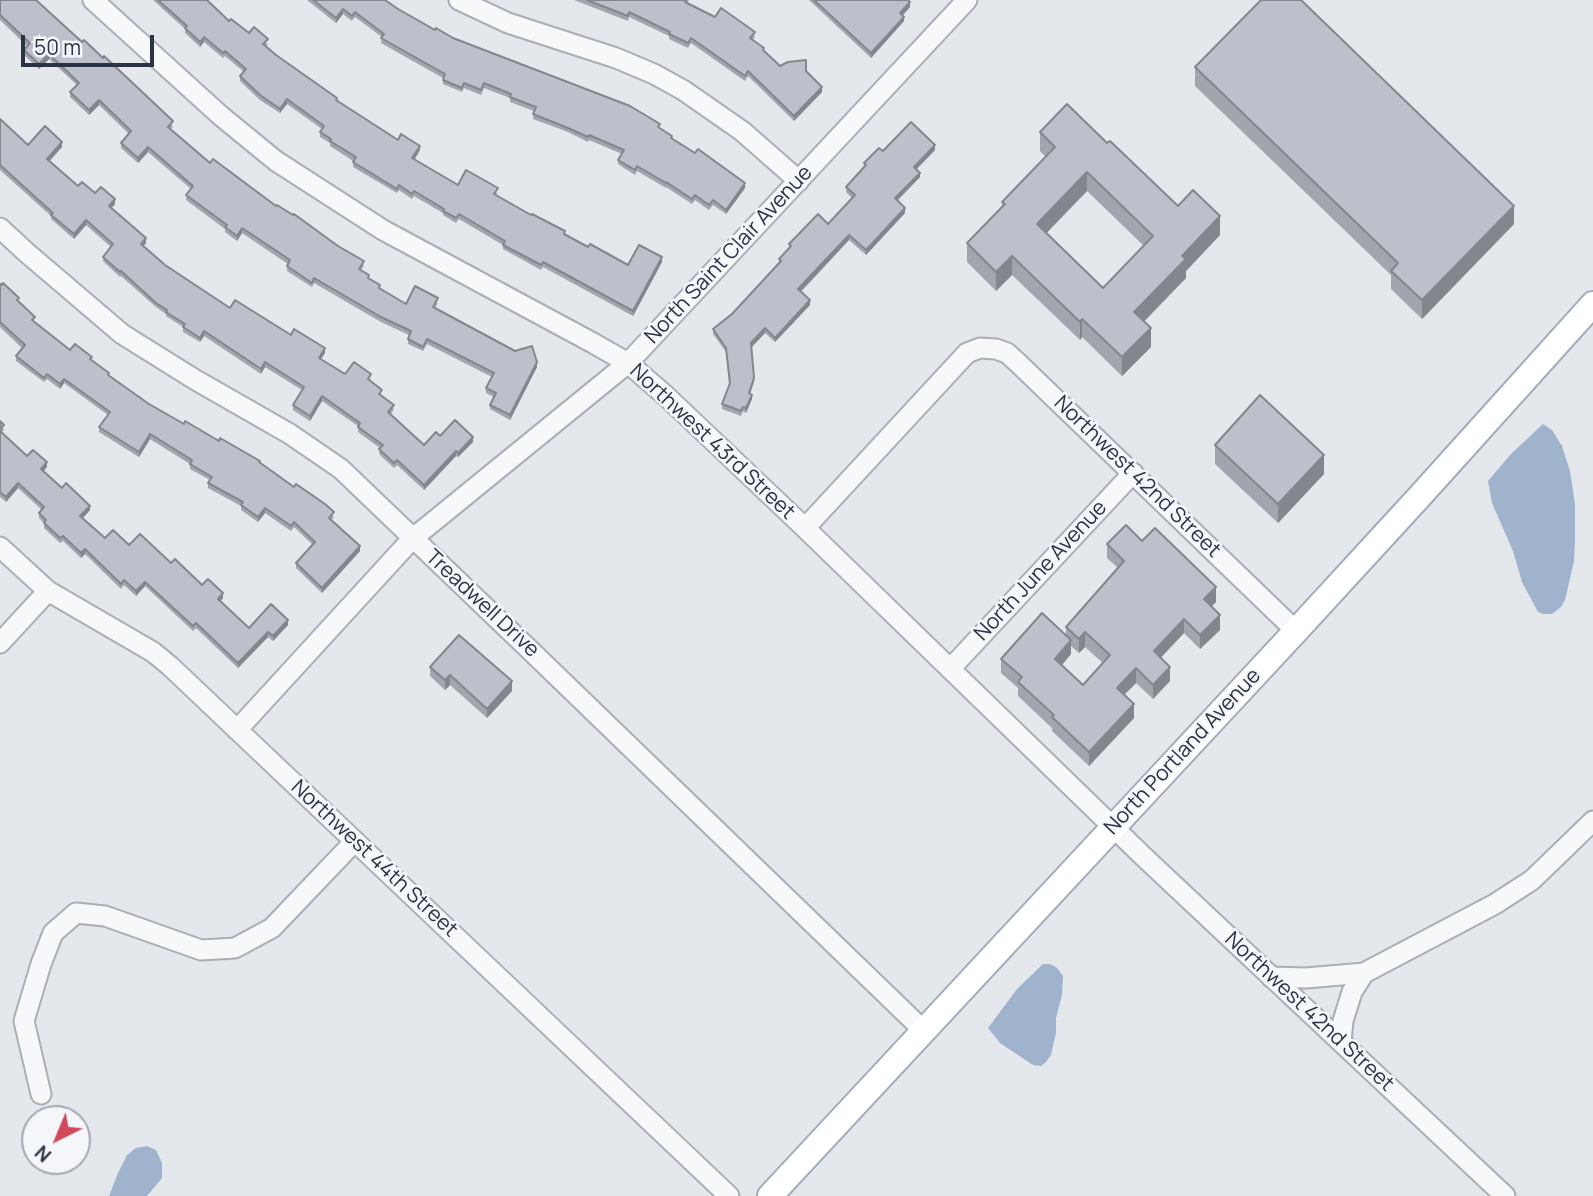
<!DOCTYPE html>
<html>
<head>
<meta charset="utf-8">
<style>
	body { margin:0 }
	#map { position:relative; width:1593px; height:1196px; overflow:hidden; background:#e4e7ec; font-family:Manrope,sans-serif }
	canvas { display:block }
	.north { position:absolute; left:21px; top:1105px; width:70px; height:70px; box-sizing:border-box; background:#f4f6f9; border:2px solid #a4a8b1; border-radius:50%; rotate:223deg; font-size:19px; font-weight:700; line-height:28px; text-align:center; color:#2b3445 }
	.north::after { content:''; display:block; margin:auto; width:24px; height:32px; background:#d1495b; clip-path:polygon(50% 0,100% 100%,50% 72%,0 100%) }
	.scale { position:absolute; left:21px; top:35px; width:133px; height:32px; box-sizing:border-box; border:4px solid #2b3445; border-top:0; padding-left:9px; font-size:21px; line-height:24px; white-space:nowrap; color:#2b3445; -webkit-text-stroke:5px #f4f6f9; paint-order:stroke }
</style>
</head>
<body>
<div id="map">
<canvas width="1593" height="1196"></canvas>
<div class="north">N</div>
<div class="scale">50 m</div>
</div>
<script>
const g = document.querySelector('canvas').getContext('2d');
g.lineJoin = 'round';
function paint(path, color) { g.fillStyle = color; g.fill(path, 'evenodd'); }
const shape = rows => new Path2D(rows.map(r => 'M' + r).join(''));
function trace(path, color, width, dash) { g.strokeStyle = color; g.lineWidth = width; g.lineCap = dash ? 'butt' : 'round'; g.setLineDash(dash || []); g.stroke(path); }
function label(font, color, halo, rows, align = 'center') {
  g.font = font + ' Manrope,sans-serif'; g.lineWidth = 5; g.setLineDash([]); g.textBaseline = 'middle'; g.strokeStyle = halo; g.fillStyle = color; for (const [text, x, y, turn = 0] of rows) {
    g.save(); g.translate(x, y); g.rotate((+turn || 0) * Math.PI / 180); g.textAlign = isNaN(turn) ? turn : align; if (halo) g.strokeText(text, 0, 0); g.fillText(text, 0, 0); g.restore();
  }
}
paint(shape([
	[1543,424,1552,430,1562,446,1570,471,1575,504,1575,542,1574,561,1565,600,1561,607,1552,614,1543,614,1538,612,1522,582,1513,551,1492,503,1488,481,1511,454],
	[1043,964,1050,964,1057,968,1063,976,1062,995,1056,1018,1056,1033,1051,1055,1046,1062,1041,1066,1033,1065,1000,1043,988,1028,1017,989],
	[147,1146,156,1150,162,1163,162,1178,147,1196,109,1196,118,1173,127,1155,136,1148]
]), '#9fb4cc');
const minor = shape([
	[93,0,221,116,276,161,383,230,593,343,628,363,666,396,805,528,1145,858,1505,1196],
	[459,0,508,23,616,58,654,74,683,90,742,131,799,181],
	[0,228,27,253,122,334,194,379,290,434,341,469,533,653,924,1031],
	[805,528,967,353,980,348,996,349,1007,353,1017,362,1296,631],
	[0,547,48,591,153,652,170,666,729,1196],
	[0,643,48,591],
	[950,669,1133,473],
	[237,730,412,539,628,363,967,0],
	[1271,977,1306,978,1364,973,1495,904,1532,880,1593,821],
	[1341,1041,1343,1021,1352,992,1364,973],
	[41,1094,24,1021,41,964,53,933,76,913,105,916,201,950,235,948,272,928,355,841]
]);
const major = shape([
	[770,1196,1296,631,1420,496,1593,304]
]);
trace(minor, '#a9aeb7', 23);
trace(major, '#a3abb8', 28);
trace(minor, '#f7f8fa', 19);
trace(major, '#fff', 24);
paint(shape([
	[0,0,173,126,171,129,210,163,276,206,364,265,361,270,380,289,406,304,438,303,435,308,537,367,510,420,490,409,490,405,494,397,486,393,486,388,492,377,427,344,423,351,408,344,408,339,409,335,381,322,314,283,312,287,287,271,287,266,288,264,242,233,237,241,225,232,225,229,186,200,186,195,191,189,148,152,138,163,121,148,121,143,129,134,99,105,89,115,70,97,70,92,77,85,49,59,39,69,24,55,24,50,27,46,0,20],
	[153,0,207,0,229,21,249,33,268,44,266,46,276,55,337,101,398,140,420,150,415,159,458,185,498,193,496,195,588,247,628,265,662,262,633,316,543,267,541,270,503,249,503,245,459,219,456,223,443,215,443,213,414,196,412,199,399,190,397,193,353,167,353,161,330,146,330,143,320,137,320,132,322,129,287,104,280,113,260,100,240,81,240,76,243,71,225,56,223,58,204,42,200,47,185,33,185,29],
	[307,0,385,0,398,9,435,30,660,128,672,139,745,188,726,214,713,205,709,210,695,200,692,204,666,187,666,188,637,171,635,175,618,164,618,160,622,154,589,140,588,142,568,132,533,119,534,111,510,102,510,98,484,88,481,95,464,88,462,92,443,84,443,78,381,43,382,37,355,17,352,21,343,14,336,23],
	[574,0,689,0,687,3,755,36,753,40,780,66,806,72,822,92,794,121,748,76,745,81,691,43,688,48,669,39,669,36,629,17,628,21],
	[809,0,908,0,910,7,903,15,904,21,871,58],
	[1195,67,1514,224,1422,319,1391,289,1391,275,1195,86],
	[0,119,28,145,62,147,50,161,78,186,95,193,115,204,111,208,146,243,143,246,165,265,230,308,291,335,325,353,321,359,345,374,371,379,370,381,394,409,391,414,424,445,440,436,473,442,458,457,456,456,424,490,397,465,394,468,379,454,380,448,358,432,358,426,322,401,310,421,293,410,293,405,302,390,265,367,261,374,204,336,200,342,183,332,183,327,166,316,166,314,156,307,121,276,120,277,103,261,103,257,111,247,86,225,74,239,51,219,51,216,0,170],
	[1040,132,1107,143,1178,206,1220,235,1186,271,1186,278,1144,322,1151,347,1122,376,1082,337,1080,340,1012,275,996,291,967,262,967,243,1002,207,1002,202,1046,157,1040,151],
	[1087,191,1144,246,1103,288,1046,233],
	[935,150,916,169,920,177,897,200,905,213,866,255,849,240,801,292,810,305,775,342,765,333,751,347,754,383,750,394,752,399,746,413,743,411,741,416,722,409,722,404,729,384,726,352,713,334,713,329,732,314,779,263,779,259,789,248,789,244,828,224,852,198,846,192,846,187,864,167,864,163],
	[0,284,19,302,35,322,34,322,70,350,92,361,109,375,149,404,184,424,260,463,334,517,331,520,360,551,322,593,296,568,296,563,313,545,294,527,291,531,265,513,258,522,241,510,241,506,208,488,208,483,210,480,190,469,190,464,150,439,139,457,99,432,99,427,108,415,64,383,60,389,47,379,44,382,16,361,16,356,22,348,0,327],
	[0,421,4,430,2,432,27,456,47,467,43,471,62,488,90,510,83,518,105,538,129,545,171,563,202,585,223,598,220,602,249,628,288,625,273,641,268,637,238,668,196,628,193,631,145,586,136,596,124,585,121,589,85,554,81,558,63,541,60,543,44,528,44,523,39,518,39,513,42,510,18,488,6,502,0,497],
	[1215,445,1324,474,1278,523,1215,464],
	[1142,541,1216,602,1211,607,1220,630,1200,649,1184,633,1161,657,1170,681,1153,699,1136,683,1124,695,1134,718,1089,766,1052,731,1052,728,1018,696,1018,688,1001,673,1001,659,1066,635,1066,627,1118,568,1107,558,1107,544],
	[1071,646,1079,653,1085,647,1103,663,1083,685,1062,665,1071,654],
	[430,667,512,691,487,718,450,685,445,690,430,676]
]), '#a1a5ae');
paint(shape([
	[910,2,910,7,900,18,900,13],
	[343,9,343,14,336,23,336,18],
	[904,17,904,21,871,58,871,53],
	[204,37,204,42,200,47,200,42],
	[49,54,49,59,39,69,39,64],
	[822,87,822,92,794,121,794,116],
	[287,99,287,104,280,113,280,109],
	[99,100,99,105,89,115,89,110],
	[62,142,62,147,47,163,47,159],
	[935,145,935,150,914,172,914,167],
	[420,146,420,150,412,163,412,158],
	[148,147,148,152,138,163,138,158],
	[1087,172,1087,191,1037,243,1037,224],
	[920,173,920,177,895,203,895,198],
	[745,183,745,188,726,214,726,210],
	[115,199,115,204,109,211,109,206],
	[1514,206,1514,224,1422,319,1422,300],
	[905,208,905,213,866,255,866,250],
	[1220,216,1220,235,1186,271,1186,278,1134,331,1134,312,1182,256],
	[86,220,86,225,74,239,74,234],
	[242,228,242,233,237,241,237,236],
	[849,235,849,240,798,294,798,289],
	[146,238,146,243,141,249,141,244],
	[1012,256,1012,275,996,291,996,272],
	[662,257,662,262,633,316,633,311],
	[810,300,810,305,775,342,775,338],
	[1082,319,1082,337,1080,340,1080,322],
	[765,328,765,333,751,348,751,343],
	[1151,328,1151,347,1122,376,1122,357],
	[204,331,204,336,200,342,200,338],
	[325,348,325,353,319,362,319,358],
	[265,362,265,367,261,374,261,369],
	[537,362,537,367,510,420,510,415],
	[64,379,64,383,60,389,60,384],
	[752,395,752,399,746,413,746,408],
	[322,396,322,401,310,421,310,416],
	[150,434,150,439,139,457,139,452],
	[473,437,473,442,458,457,458,453],
	[456,451,456,456,424,490,424,485],
	[1324,455,1324,474,1278,523,1278,504],
	[47,462,47,467,41,474,41,469],
	[18,483,18,488,6,502,6,497],
	[90,506,90,510,80,521,80,516],
	[265,508,265,513,258,522,258,517],
	[360,546,360,551,322,593,322,588],
	[85,549,85,554,81,558,81,553],
	[145,582,145,586,136,596,136,591],
	[1216,587,1216,602,1204,614,1204,599],
	[223,593,223,598,218,604,218,599],
	[1220,615,1220,630,1200,649,1200,635],
	[1184,619,1184,633,1154,665,1154,651],
	[288,620,288,625,273,641,273,636],
	[268,632,268,637,238,668,238,663],
	[1085,632,1085,647,1079,653,1079,639],
	[1071,640,1071,654,1055,673,1055,659],
	[1170,667,1170,681,1153,699,1153,685],
	[1136,668,1136,683,1117,702,1117,688],
	[450,675,450,685,445,690,445,680],
	[512,681,512,691,487,718,487,709],
	[1134,704,1134,718,1089,766,1089,752]
]), '#83868d');
const building = shape([
	[0,0,36,0,82,42,84,40,103,58,104,56,173,121,168,127,210,163,213,159,276,206,277,205,293,215,294,214,338,246,364,261,359,269,369,275,368,278,380,285,379,288,406,304,415,286,438,298,433,307,515,351,532,346,537,362,510,415,490,405,496,393,486,388,494,373,427,339,423,347,408,339,411,331,381,317,314,278,312,283,287,266,290,260,242,228,237,236,225,227,227,225,186,195,193,186,148,147,138,158,121,143,131,131,99,100,89,110,70,92,79,83,49,54,39,64,24,50,30,43,0,15,0,0],
	[158,0,207,0,229,21,231,19,249,33,254,27,268,39,263,44,276,55,337,98,336,100,398,140,401,134,420,146,412,158,458,185,466,170,498,188,494,194,531,215,532,214,565,231,564,234,588,247,590,244,628,265,639,245,662,257,633,311,543,262,541,265,503,245,505,241,459,214,456,218,443,211,444,209,414,191,412,194,399,185,397,189,353,162,356,157,330,141,331,139,320,132,324,126,287,99,280,109,260,95,240,76,246,69,225,51,223,53,204,37,200,42,185,28,187,26,158,0],
	[313,0,385,0,398,9,435,30,436,28,453,38,630,106,660,124,658,127,672,136,671,138,695,153,698,149,745,183,726,210,713,200,709,205,695,195,692,199,666,182,666,183,637,166,635,170,618,160,624,150,589,135,588,137,568,128,533,114,536,107,510,97,511,94,484,83,481,90,464,83,462,88,443,80,445,74,381,38,384,34,355,12,352,16,343,9,336,18,313,0],
	[587,0,686,0,685,2,715,17,721,8,755,32,750,38,764,48,763,50,780,66,788,62,806,60,806,71,822,87,794,116,748,71,745,76,691,38,688,43,669,34,670,32,629,12,628,16,587,0],
	[814,0,908,0,910,2,900,13,904,17,871,53,814,0],
	[1261,0,1301,0,1514,206,1422,300,1391,271,1398,263,1195,67,1261,0],
	[1067,104,1107,143,1110,141,1178,206,1193,190,1220,216,1182,256,1186,259,1134,312,1151,328,1122,357,1082,319,1080,322,1012,256,996,272,967,243,1005,204,1002,202,1055,147,1040,132,1067,104],
	[1087,172,1153,236,1103,288,1037,224,1087,172],
	[0,119,28,145,45,126,62,142,47,159,78,186,82,182,95,193,101,187,115,199,109,206,146,238,141,244,165,265,230,308,235,300,291,335,294,329,325,348,319,358,345,374,354,362,371,374,368,379,382,390,379,394,394,405,388,412,424,445,436,432,440,436,455,420,473,437,458,453,456,451,424,485,397,460,394,463,379,449,383,445,358,427,360,423,322,396,310,416,293,405,304,387,265,362,261,369,204,331,200,338,183,327,185,324,166,312,167,310,156,303,121,271,120,272,103,257,113,244,86,220,74,234,51,215,53,213,0,165,0,119],
	[911,122,935,145,914,167,920,173,895,198,905,208,866,250,849,235,798,289,810,300,775,338,765,328,751,343,754,378,749,393,752,395,746,408,743,407,741,411,722,404,730,383,726,348,713,329,732,314,781,261,779,259,791,246,789,244,818,214,828,224,855,195,846,187,866,165,864,163,879,148,883,151,911,122],
	[3,283,19,298,17,300,35,317,32,320,70,350,75,344,92,357,90,359,109,373,108,375,149,404,184,424,185,421,219,441,220,438,260,461,259,462,294,487,296,484,325,504,334,512,329,518,360,546,322,588,296,563,315,542,294,522,291,526,265,508,258,517,241,505,243,502,208,483,212,477,190,464,192,460,150,434,139,452,99,427,110,412,64,379,60,384,47,374,44,378,16,356,25,345,0,322,0,284,2,285,3,283],
	[1260,395,1324,455,1278,504,1215,445,1260,395],
	[0,421,4,425,0,429,0,421],
	[0,431,27,456,33,450,47,462,41,469,62,488,66,483,90,506,80,516,105,538,113,530,129,545,140,534,171,563,175,559,202,585,208,579,223,593,218,599,249,628,271,604,288,620,273,636,268,632,238,663,196,623,193,626,145,582,136,591,124,580,121,584,85,549,81,553,63,536,60,538,44,523,46,520,39,513,44,507,18,483,6,497,0,492,0,431],
	[1126,525,1142,541,1155,528,1216,587,1204,599,1220,615,1200,635,1184,619,1154,651,1170,667,1153,685,1136,668,1117,688,1134,704,1089,752,1052,717,1054,715,1018,682,1022,677,1001,659,1042,613,1071,640,1055,659,1083,685,1110,655,1085,632,1079,639,1066,627,1124,561,1107,544,1126,525],
	[459,635,512,681,487,709,450,675,445,680,430,667,459,635]
]);
paint(building, '#bbc0ca');
trace(building, '#83868d', 2);
label('21px', '#2b3445', '#f4f6f9', [
	["North Saint Clair Avenue",729,255,-47],
	["Northwest 43rd Street",712,442,43],
	["Northwest 42nd Street",1137,477,44],
	["North June Avenue",1041,571,-47],
	["Treadwell Drive",482,604,43],
	["North Portland Avenue",1183,752,-47],
	["Northwest 44th Street",374,859,43],
	["Northwest 42nd Street",1309,1012,43]
]);
</script>
</body>
</html>
